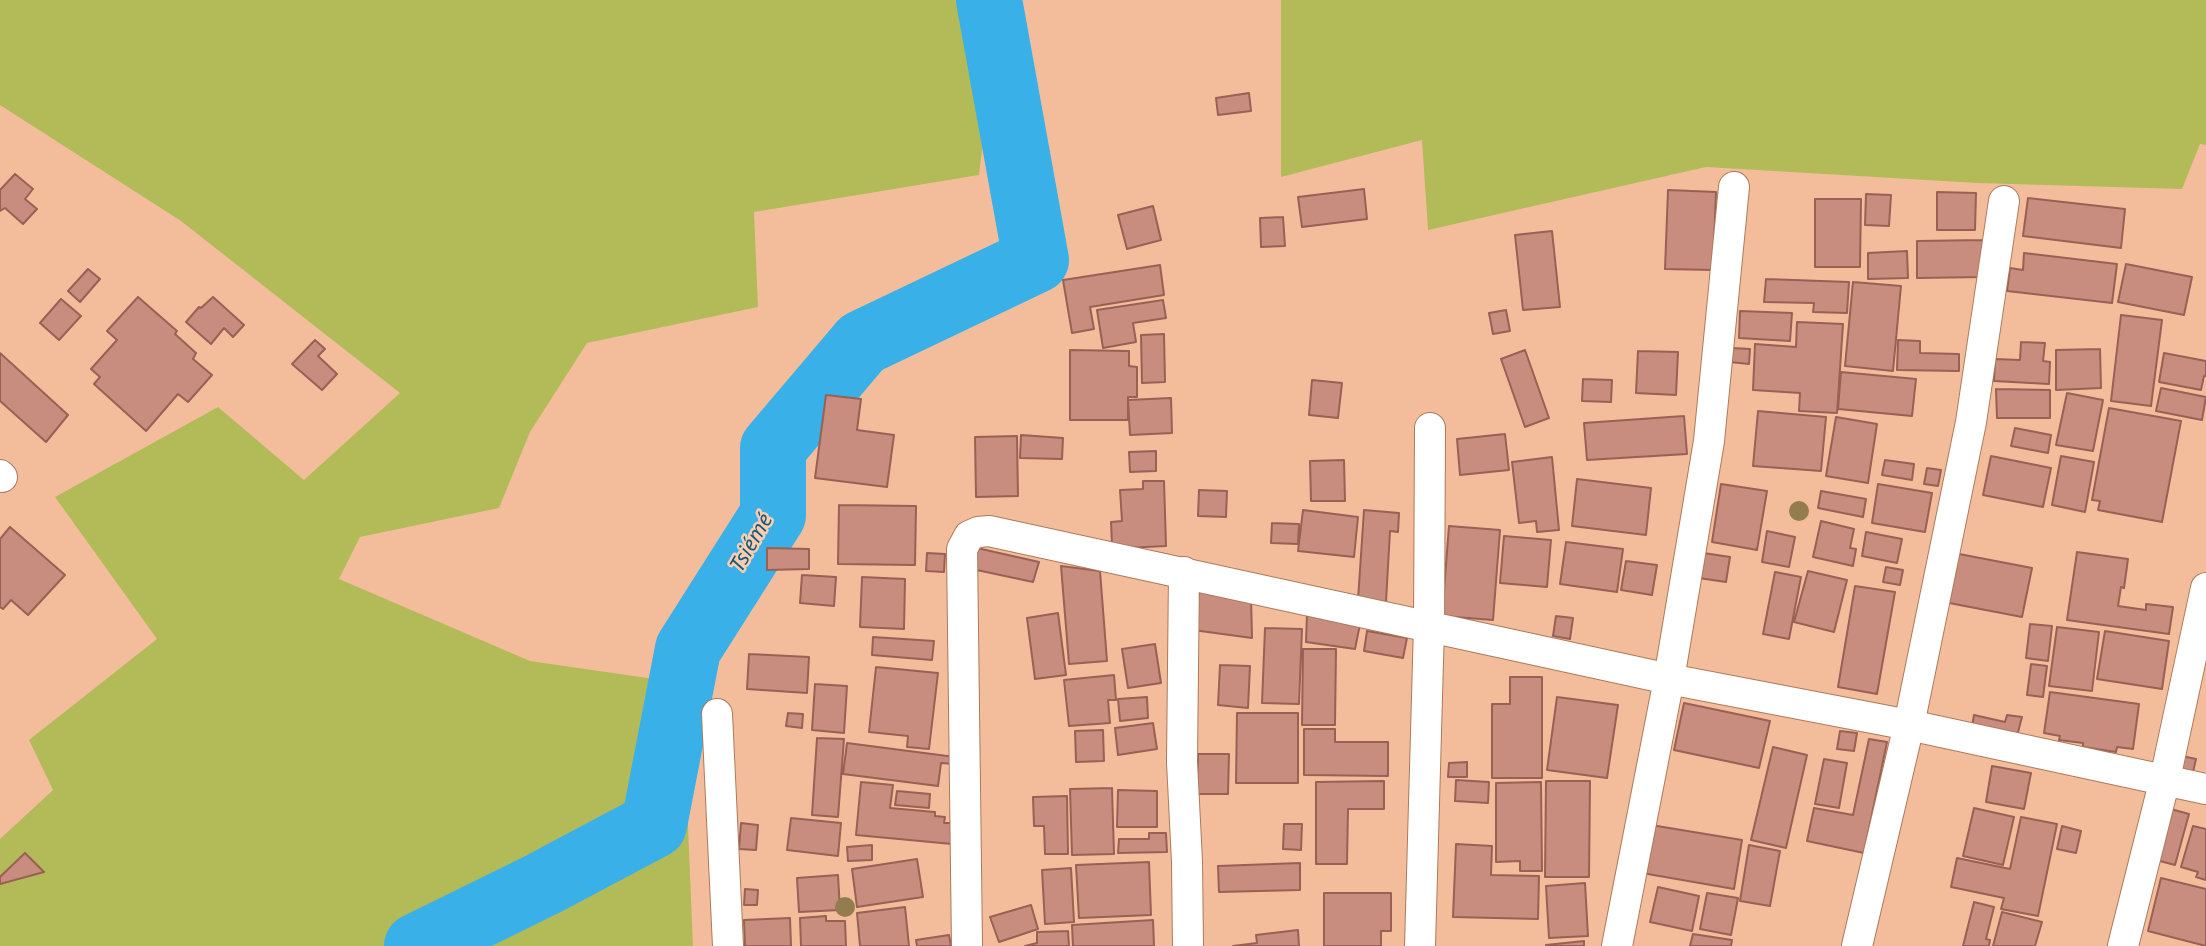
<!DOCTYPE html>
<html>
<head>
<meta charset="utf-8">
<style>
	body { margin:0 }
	canvas { display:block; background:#f3bd9c }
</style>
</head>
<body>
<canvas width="2206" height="946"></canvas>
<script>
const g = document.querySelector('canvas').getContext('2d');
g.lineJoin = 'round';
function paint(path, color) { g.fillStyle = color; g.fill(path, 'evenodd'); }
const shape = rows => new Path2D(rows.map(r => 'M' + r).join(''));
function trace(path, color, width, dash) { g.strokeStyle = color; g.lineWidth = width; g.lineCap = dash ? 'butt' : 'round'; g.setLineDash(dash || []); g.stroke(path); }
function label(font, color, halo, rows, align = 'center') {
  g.font = font + ' "Noto Sans",sans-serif'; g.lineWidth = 5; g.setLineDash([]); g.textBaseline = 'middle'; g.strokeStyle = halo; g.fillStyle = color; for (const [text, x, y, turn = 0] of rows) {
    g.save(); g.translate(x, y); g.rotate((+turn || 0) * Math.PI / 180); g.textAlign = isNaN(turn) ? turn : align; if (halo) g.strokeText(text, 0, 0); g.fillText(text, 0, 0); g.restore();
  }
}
paint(shape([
	[0,0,1000,0,979,175,754,212,758,307,587,343,530,432,499,508,360,537,339,579,530,661,682,683,693,946,0,946,0,839,53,790,29,740,157,639,55,497,218,407,304,480,400,393,181,221,0,105],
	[1281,0,2206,0,2206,145,2200,144,2182,189,1977,183,1706,167,1428,230,1422,140,1281,177]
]), '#b3bb59');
trace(shape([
	[417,946,543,884,654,825,688,649,773,515,773,448,862,343,1036,260,989,0]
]), '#39b0e7', 66);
const building = shape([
	[1249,93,1251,111,1218,115,1216,98,1249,93],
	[15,174,33,189,25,199,37,209,23,224,5,208,0,211,0,190,15,174],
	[1364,189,1367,219,1302,227,1298,197,1364,189],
	[1668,190,1716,192,1713,270,1665,269,1668,190],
	[1937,192,1976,193,1975,230,1937,230,1937,192],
	[1866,194,1891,195,1889,226,1865,225,1866,194],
	[2028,198,2125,209,2121,248,2023,236,2028,198],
	[1815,199,1861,199,1860,267,1815,267,1815,199],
	[1153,206,1161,240,1127,249,1118,215,1153,206],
	[1283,217,1285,246,1261,247,1260,218,1283,217],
	[1552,231,1560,307,1523,310,1515,235,1552,231],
	[1983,240,1984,277,1917,278,1917,241,1983,240],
	[1907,251,1908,278,1868,279,1868,253,1907,251],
	[2024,253,2117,264,2112,303,2007,291,2010,268,2023,270,2024,253],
	[2126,264,2192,277,2184,315,2118,302,2126,264],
	[1160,265,1164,295,1090,307,1094,329,1072,333,1063,280,1160,265],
	[88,269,100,279,80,302,68,291,88,269],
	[1766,279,1849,282,1847,313,1813,312,1814,303,1764,302,1766,279],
	[1853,282,1901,286,1893,371,1845,366,1853,282],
	[138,297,177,331,175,334,196,353,193,359,212,375,188,402,178,394,146,431,94,384,100,377,91,369,117,340,107,331,138,297],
	[213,297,244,325,233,337,224,328,211,344,186,322,199,307,201,308,213,297],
	[61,299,81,316,59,340,40,323,61,299],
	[1163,300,1166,318,1133,323,1136,342,1103,348,1097,310,1163,300],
	[1506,310,1510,331,1493,334,1489,313,1506,310],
	[1740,311,1792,313,1790,341,1739,338,1740,311],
	[2121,315,2162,320,2151,406,2111,401,2121,315],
	[1797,322,1843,324,1837,413,1799,411,1800,393,1753,390,1755,344,1796,347,1797,322],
	[1164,334,1165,382,1142,383,1141,335,1164,334],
	[315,340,325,349,318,356,337,374,322,390,292,364,315,340],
	[1898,340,1920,341,1920,353,1959,354,1959,371,1897,370,1898,340],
	[2021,342,2045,343,2043,361,2050,362,2049,384,1994,381,1995,359,2020,360,2021,342],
	[1732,348,1750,349,1749,364,1730,362,1732,348],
	[2100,349,2101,388,2056,390,2056,350,2100,349],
	[1070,350,1129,351,1129,366,1137,367,1137,397,1128,397,1128,420,1070,420,1070,350],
	[1525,350,1549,418,1525,427,1501,359,1525,350],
	[1638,351,1678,352,1676,395,1636,393,1638,351],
	[0,353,68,415,46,442,0,401,0,353],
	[2164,353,2206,361,2206,376,2204,376,2201,390,2159,382,2164,353],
	[1841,372,1916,379,1912,416,1838,409,1841,372],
	[1583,379,1612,380,1611,402,1582,401,1583,379],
	[1312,380,1342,383,1338,418,1309,415,1312,380],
	[2161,388,2206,397,2202,420,2156,411,2161,388],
	[1996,389,2050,390,2050,418,1997,418,1996,389],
	[2067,393,2103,400,2093,451,2056,445,2067,393],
	[826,395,861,399,857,430,894,435,887,487,815,478,826,395],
	[1171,398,1172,433,1130,435,1128,400,1171,398],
	[2109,408,2181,421,2162,522,2098,510,2100,501,2092,500,2109,408],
	[1758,411,1826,417,1821,471,1753,466,1758,411],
	[1684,416,1687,454,1587,460,1584,423,1684,416],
	[1836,417,1877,424,1868,483,1826,476,1836,417],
	[2015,428,2051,435,2048,453,2011,446,2015,428],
	[1505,434,1509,470,1460,475,1457,439,1505,434],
	[1021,435,1063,438,1062,459,1020,458,1021,435],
	[1017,436,1018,496,976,497,975,437,1017,436],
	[1156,451,1156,471,1130,472,1129,452,1156,451],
	[1991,456,2051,468,2043,507,1983,495,1991,456],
	[2061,456,2094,462,2085,512,2052,505,2061,456],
	[1552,457,1559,530,1537,532,1536,521,1519,523,1512,462,1552,457],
	[1344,460,1345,501,1311,501,1310,461,1344,460],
	[1885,460,1914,464,1912,480,1882,475,1885,460],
	[1927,468,1941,470,1938,486,1924,484,1927,468],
	[1577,479,1651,488,1646,535,1572,526,1577,479],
	[1143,481,1164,481,1166,546,1124,548,1124,545,1112,545,1111,522,1122,521,1120,490,1143,489,1143,481],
	[1721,484,1767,491,1757,550,1712,542,1721,484],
	[1878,484,1932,493,1925,532,1872,523,1878,484],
	[1199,490,1227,491,1226,517,1198,516,1199,490],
	[1821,491,1866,499,1863,517,1818,508,1821,491],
	[839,505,916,506,915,565,838,564,839,505],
	[1303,510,1358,517,1354,557,1298,551,1303,510],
	[1364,510,1399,513,1398,532,1390,531,1386,602,1358,600,1364,510],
	[1821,521,1854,529,1850,548,1856,549,1853,566,1813,557,1821,521],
	[1272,523,1299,524,1298,544,1271,543,1272,523],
	[1449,526,1500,530,1493,620,1442,616,1449,526],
	[10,527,65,575,28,615,11,600,3,609,0,607,0,539,10,527],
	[1767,531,1795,537,1789,567,1762,562,1767,531],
	[1866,532,1902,539,1897,563,1862,556,1866,532],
	[1504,536,1551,540,1547,587,1500,583,1504,536],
	[1566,542,1623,549,1617,592,1560,584,1566,542],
	[767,548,809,549,809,569,767,570,767,548],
	[977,548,1039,562,1033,582,972,569,977,548],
	[1697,552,1730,557,1726,582,1692,577,1697,552],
	[2077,552,2128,559,2124,588,2121,587,2118,606,2146,610,2146,604,2173,607,2169,634,2067,620,2077,552],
	[927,553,945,554,944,572,926,571,927,553],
	[1954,553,2032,568,2022,617,1944,602,1954,553],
	[1626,561,1657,565,1652,595,1621,590,1626,561],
	[1061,566,1100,571,1107,661,1069,664,1061,566],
	[1886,567,1903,570,1900,585,1883,582,1886,567],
	[1808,571,1847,580,1834,632,1794,622,1808,571],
	[1775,572,1801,577,1789,639,1763,634,1775,572],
	[802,575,836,577,834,606,800,603,802,575],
	[862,577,905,579,904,629,860,627,862,577],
	[1855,586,1895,592,1877,694,1838,687,1855,586],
	[1200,587,1251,597,1252,638,1193,630,1200,587],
	[1058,613,1066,675,1035,679,1027,618,1058,613],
	[1307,614,1360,624,1355,649,1306,642,1307,614],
	[1556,616,1573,618,1570,639,1553,636,1556,616],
	[2030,624,2052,626,2048,661,2026,658,2030,624],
	[2057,627,2099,632,2092,691,2049,686,2057,627],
	[1265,628,1302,629,1299,704,1262,703,1265,628],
	[1367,631,1407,638,1403,658,1364,651,1367,631],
	[2105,631,2169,641,2162,689,2097,679,2105,631],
	[873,637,934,641,932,660,872,655,873,637],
	[1155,644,1161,683,1128,688,1122,649,1155,644],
	[1303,649,1336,649,1335,725,1302,725,1303,649],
	[749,654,809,657,807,693,747,689,749,654],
	[2031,664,2047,666,2043,697,2027,695,2031,664],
	[1220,665,1250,666,1248,708,1218,705,1220,665],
	[876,667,938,673,929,749,907,747,908,736,869,732,876,667],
	[1114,675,1116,700,1108,700,1110,723,1069,726,1064,680,1114,675],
	[1510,677,1542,677,1542,778,1492,778,1492,704,1510,704,1510,677],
	[815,684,847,686,844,733,812,730,815,684],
	[2050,692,2139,704,2133,749,2117,747,2116,752,2083,747,2083,743,2059,740,2060,736,2044,733,2050,692],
	[1147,697,1148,718,1120,721,1118,699,1147,697],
	[1557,697,1618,705,1607,778,1547,770,1557,697],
	[1684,703,1770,721,1759,768,1674,750,1684,703],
	[788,713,803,714,802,728,786,726,788,713],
	[1237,713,1298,713,1298,783,1236,783,1237,713],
	[1974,715,2005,722,2007,715,2022,717,2017,736,1972,727,1974,715],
	[1153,723,1157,749,1118,755,1115,728,1153,723],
	[1304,729,1335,729,1335,742,1388,742,1388,776,1304,775,1304,729],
	[1103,730,1104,761,1076,762,1075,731,1103,730],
	[1840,731,1857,733,1854,751,1837,749,1840,731],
	[817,738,844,739,838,817,812,815,817,738],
	[1869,739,1887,742,1864,853,1807,841,1814,808,1853,815,1869,739],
	[847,743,955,757,954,764,941,763,938,786,843,774,847,743],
	[1773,747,1807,755,1786,848,1751,840,1773,747],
	[1198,754,1229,754,1228,794,1197,794,1198,754],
	[2177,755,2196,759,2193,772,2174,768,2177,755],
	[1824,759,1847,763,1839,808,1815,804,1824,759],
	[1467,762,1467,777,1448,777,1449,763,1467,762],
	[1992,766,2031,773,2024,809,1986,802,1992,766],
	[1456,780,1489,782,1488,803,1455,801,1456,780],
	[1384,781,1384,809,1348,809,1347,864,1316,864,1316,782,1384,781],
	[1546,781,1590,781,1589,877,1545,877,1546,781],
	[861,782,893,785,890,808,935,812,935,816,945,817,944,823,954,823,952,844,856,835,861,782],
	[1541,782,1542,871,1520,871,1520,861,1496,862,1496,783,1541,782],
	[1112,788,1114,854,1072,855,1070,789,1112,788],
	[1118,790,1157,791,1157,827,1117,827,1118,790],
	[897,791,930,794,929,808,895,805,897,791],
	[1067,796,1068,854,1045,854,1044,826,1034,826,1033,797,1067,796],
	[1974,808,2014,817,2003,865,1963,856,1974,808],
	[2167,808,2189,814,2175,865,2152,859,2167,808],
	[2021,817,2057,824,2038,916,2001,909,2004,898,1951,887,1957,858,2010,869,2021,817],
	[791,818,841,823,838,856,787,850,791,818],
	[741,823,758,825,756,850,739,849,741,823],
	[1284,824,1302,824,1301,850,1283,849,1284,824],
	[1651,825,1742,840,1734,889,1642,873,1651,825],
	[2062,826,2081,831,2076,853,2057,849,2062,826],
	[2193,826,2206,829,2206,880,2196,877,2198,872,2181,867,2193,826],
	[1149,833,1166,833,1167,852,1118,853,1119,839,1149,839,1149,833],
	[1456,844,1492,846,1491,875,1539,876,1538,919,1453,917,1456,844],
	[872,845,872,860,848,861,847,847,872,845],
	[1749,845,1780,851,1770,906,1740,901,1749,845],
	[25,853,44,872,0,884,0,877,25,853],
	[917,859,923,897,857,907,852,869,917,859],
	[1149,862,1151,915,1079,918,1076,865,1149,862],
	[1300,863,1300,890,1219,892,1218,866,1300,863],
	[1071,868,1074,922,1045,924,1042,870,1071,868],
	[838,875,840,910,799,912,797,878,838,875],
	[2161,878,2206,889,2206,946,2148,931,2161,878],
	[1585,883,1588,936,1549,938,1546,886,1585,883],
	[1658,887,1699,896,1692,931,1650,922,1658,887],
	[745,889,758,890,757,905,744,905,745,889],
	[1324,893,1391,893,1391,931,1381,931,1381,946,1324,946,1324,893],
	[1707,893,1738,898,1731,935,1700,929,1707,893],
	[1974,902,1994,907,1986,939,1990,940,1989,946,1963,946,1974,902],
	[1031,905,1038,929,999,942,990,917,1031,905],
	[905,907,909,946,860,946,857,913,905,907],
	[2002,912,2042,922,2035,946,1993,946,2002,912],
	[826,916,826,921,845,921,846,946,801,946,800,918,826,916],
	[790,918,791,946,745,946,744,920,790,918],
	[1153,920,1154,946,1073,946,1072,925,1153,920],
	[1298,930,1299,946,1233,946,1257,943,1256,935,1298,930],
	[1068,931,1069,946,1025,946,1037,943,1037,932,1068,931],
	[1693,934,1732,940,1731,946,1690,946,1693,934],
	[949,935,951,946,917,946,916,940,949,935],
	[1584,941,1584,946,1546,946,1546,945,1584,941]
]);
paint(building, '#c98d80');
trace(building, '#996054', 2);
const minor = shape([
	[0,475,2,477],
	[1184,572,1182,762,1187,862,1188,946],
	[717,714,728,946],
	[967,946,962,549,969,536,978,532,989,531,1669,679,1909,725,2206,789],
	[1420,946,1429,626,1430,428],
	[1617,946,1669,679,1709,441,1734,187],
	[1857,946,1909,725,1971,422,2004,201],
	[2123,946,2165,779,2206,588]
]);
trace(minor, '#ac7a5b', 32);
trace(minor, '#fff', 30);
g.fillStyle = '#937d4e';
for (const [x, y] of [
	[1799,511],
	[845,907]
]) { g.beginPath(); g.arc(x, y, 10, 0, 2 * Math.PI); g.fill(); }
label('italic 21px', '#1b5875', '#f9cdb2', [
	["Tsiémé",752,543,-60]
]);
</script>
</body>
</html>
